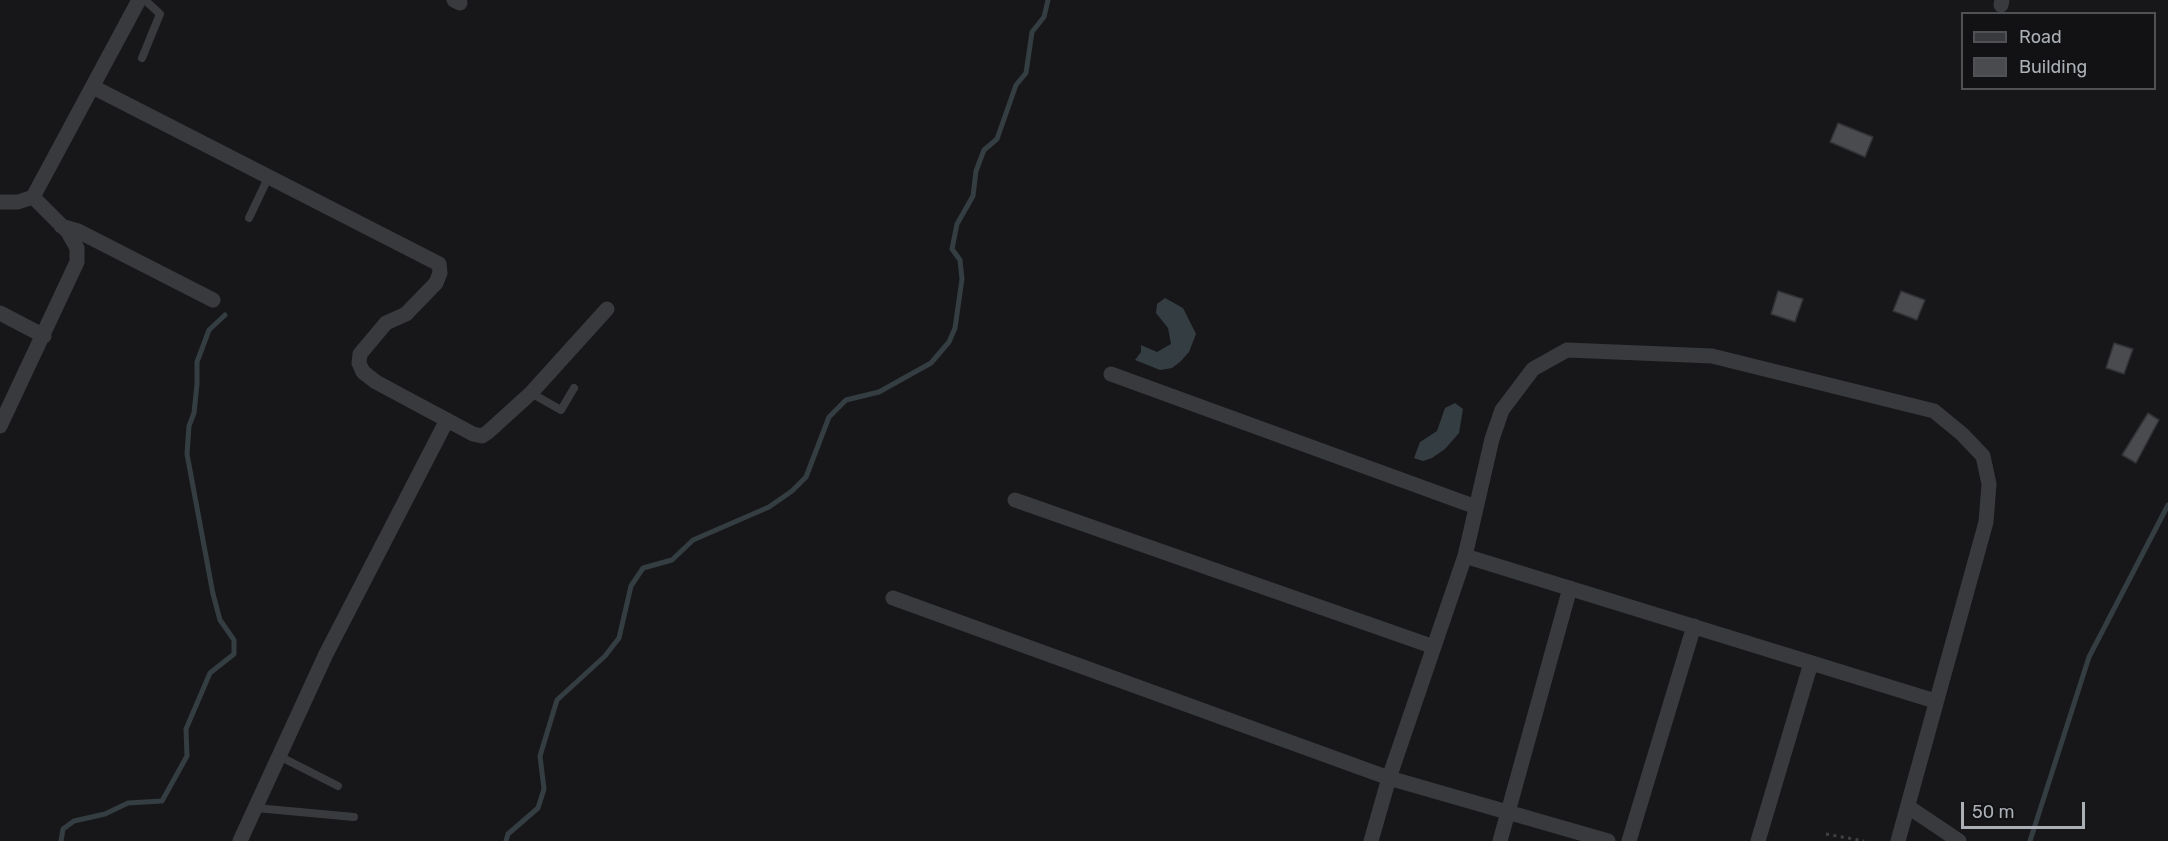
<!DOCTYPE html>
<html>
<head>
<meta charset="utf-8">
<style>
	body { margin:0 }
	#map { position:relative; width:2168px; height:841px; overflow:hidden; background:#171719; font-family:Rubik,sans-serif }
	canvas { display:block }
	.legend { position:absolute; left:1961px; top:12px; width:195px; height:78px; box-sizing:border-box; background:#121214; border:2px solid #4f5155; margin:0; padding:8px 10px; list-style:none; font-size:18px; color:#abb0b7 }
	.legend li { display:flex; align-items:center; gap:12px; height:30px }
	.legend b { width:30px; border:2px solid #4f5155 }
	.scale { position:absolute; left:1961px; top:802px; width:124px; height:27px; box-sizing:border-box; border:3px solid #abb0b7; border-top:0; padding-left:8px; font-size:18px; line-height:21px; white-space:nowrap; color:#abb0b7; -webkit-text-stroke:4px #121214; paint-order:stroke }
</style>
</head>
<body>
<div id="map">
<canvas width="2168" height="841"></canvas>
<ul class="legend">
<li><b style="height:8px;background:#393a3d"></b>Road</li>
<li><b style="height:16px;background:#494b4e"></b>Building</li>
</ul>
<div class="scale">50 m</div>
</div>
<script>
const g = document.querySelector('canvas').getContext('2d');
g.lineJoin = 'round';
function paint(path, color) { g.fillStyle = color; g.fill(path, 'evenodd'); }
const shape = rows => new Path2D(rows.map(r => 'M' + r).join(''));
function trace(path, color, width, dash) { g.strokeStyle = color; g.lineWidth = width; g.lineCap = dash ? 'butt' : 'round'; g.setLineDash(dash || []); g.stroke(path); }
paint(shape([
	[1165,298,1183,308,1196,334,1189,352,1180,362,1172,368,1160,370,1135,360,1141,352,1141,345,1157,352,1171,344,1168,328,1156,313,1157,304],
	[1455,403,1463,409,1459,433,1445,449,1432,458,1423,461,1414,458,1420,442,1437,431,1445,408]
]), '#343d42');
trace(shape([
	[61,841,63,829,74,821,105,814,128,803,162,801,187,756,186,729,210,673,234,654,234,640,220,620,213,594,187,454,189,426,194,413,197,384,197,362,209,330,225,315],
	[506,841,508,834,538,808,544,789,540,756,557,700,605,656,619,638,631,586,643,568,672,560,693,540,769,507,792,491,806,477,829,417,846,400,879,392,931,363,949,342,955,328,962,279,960,260,952,249,957,224,973,196,976,171,984,150,997,139,1016,85,1026,73,1032,32,1044,17,1048,0],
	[2030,841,2089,657,2168,505]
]), '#343d42', 5);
const building = shape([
	[1838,123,1873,137,1865,157,1830,142,1838,123],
	[1778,291,1803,299,1795,322,1771,314,1778,291],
	[1901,291,1925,300,1917,320,1893,311,1901,291],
	[2114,343,2133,349,2124,374,2106,368,2114,343],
	[2148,413,2159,420,2136,463,2122,455,2148,413]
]);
paint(building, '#494b4e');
trace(building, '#313235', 1.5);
trace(shape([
	[1826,834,1864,841]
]), '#3f4144', 3, [3, 4.5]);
trace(shape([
	[142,58,160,14,145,0],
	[249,218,269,176],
	[531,393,561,410,574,388],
	[279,756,338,786],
	[256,808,354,817]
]), '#393a3d', 8);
trace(shape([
	[454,0,460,3],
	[2001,5,2002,0],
	[93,87,439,264,440,273,436,283,406,314,386,323,360,354,359,363,363,372,376,382,473,434,482,436,488,432,531,393,607,309],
	[0,202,18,202,33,197],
	[61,226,78,231,213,300],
	[0,313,44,336],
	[1111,374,1476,507],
	[0,426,77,262,77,248,68,232,33,197,139,0],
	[1015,500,1434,647],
	[1465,556,1935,701],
	[893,598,1389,778,1608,841],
	[1910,808,1959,841],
	[240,841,326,654,447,420],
	[1371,841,1389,778,1465,556,1492,439,1502,410,1533,369,1567,350,1712,356,1934,411,1962,434,1983,456,1989,484,1986,522,1898,841],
	[1500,841,1570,588],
	[1629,841,1694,626],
	[1758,841,1811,663]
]), '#393a3d', 15);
</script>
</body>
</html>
